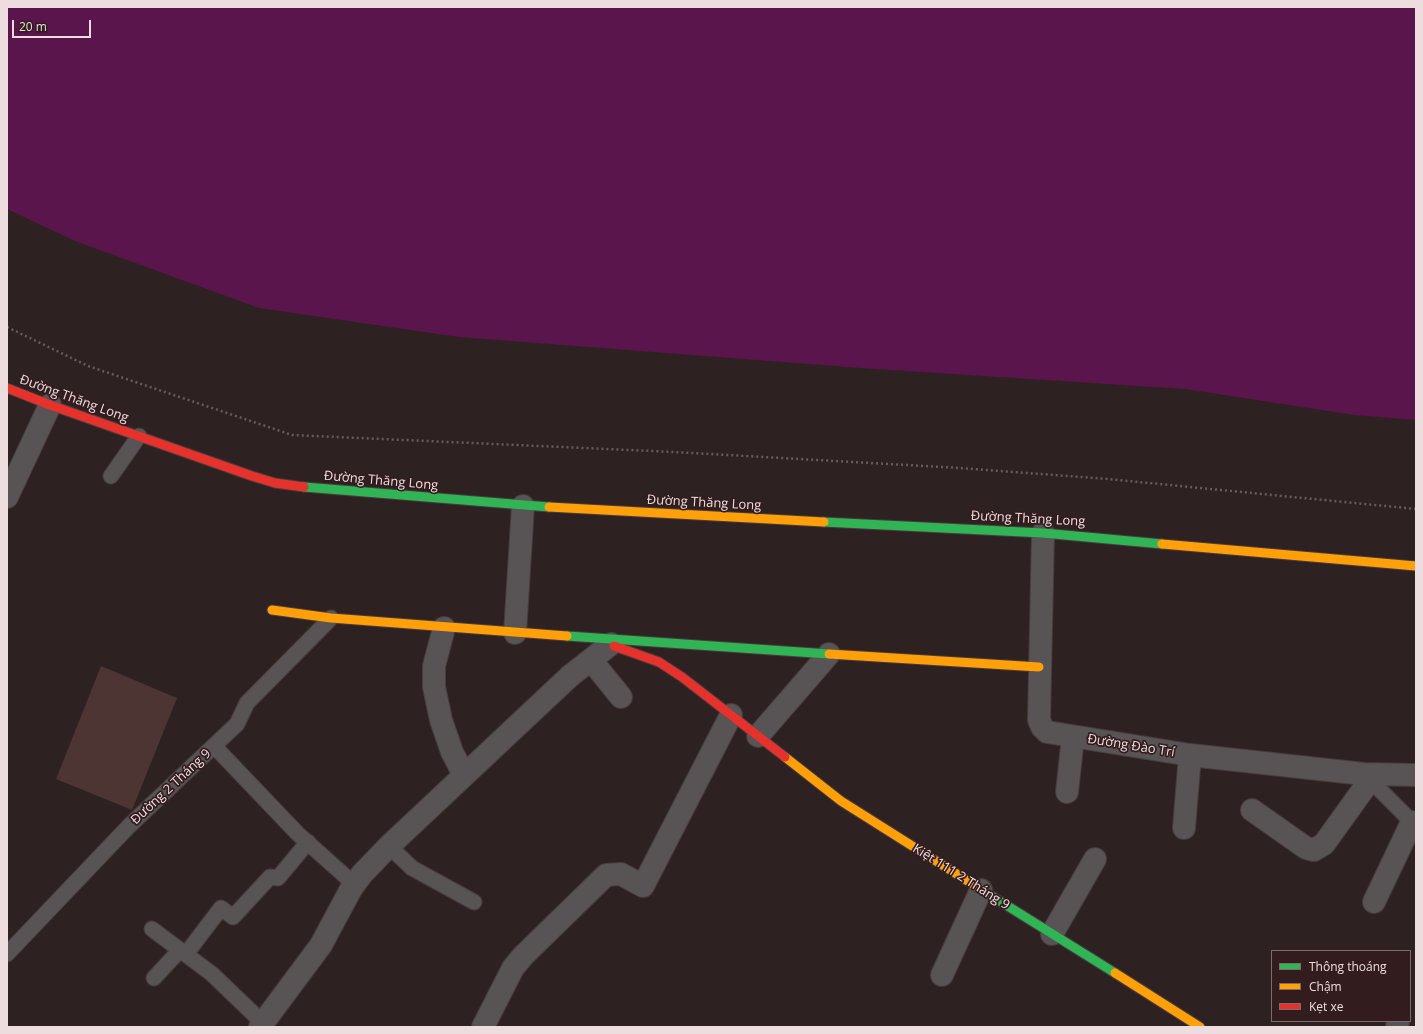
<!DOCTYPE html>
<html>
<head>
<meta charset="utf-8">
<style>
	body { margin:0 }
	#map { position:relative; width:1423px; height:1034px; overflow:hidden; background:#2e2122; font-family:"Open Sans",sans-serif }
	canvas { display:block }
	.frame { position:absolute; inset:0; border:8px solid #eeddde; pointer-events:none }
	.legend { position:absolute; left:1271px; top:950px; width:140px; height:72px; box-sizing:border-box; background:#331c1e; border:1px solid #7e696b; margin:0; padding:5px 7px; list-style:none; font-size:12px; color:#eeddde }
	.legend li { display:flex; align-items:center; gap:8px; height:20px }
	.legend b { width:20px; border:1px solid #7e696b }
	.scale { position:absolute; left:12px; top:20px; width:79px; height:18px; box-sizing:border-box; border:2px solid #eeddde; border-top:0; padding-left:5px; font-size:12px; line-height:14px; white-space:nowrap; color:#eeddde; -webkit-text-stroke:3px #331c1e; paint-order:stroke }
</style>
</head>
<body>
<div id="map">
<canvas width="1423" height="1034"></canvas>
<div class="frame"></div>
<ul class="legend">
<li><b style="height:5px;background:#30b455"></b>Thông thoáng</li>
<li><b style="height:5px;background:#ff9f0a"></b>Chậm</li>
<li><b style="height:5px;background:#e5322d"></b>Kẹt xe</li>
</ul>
<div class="scale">20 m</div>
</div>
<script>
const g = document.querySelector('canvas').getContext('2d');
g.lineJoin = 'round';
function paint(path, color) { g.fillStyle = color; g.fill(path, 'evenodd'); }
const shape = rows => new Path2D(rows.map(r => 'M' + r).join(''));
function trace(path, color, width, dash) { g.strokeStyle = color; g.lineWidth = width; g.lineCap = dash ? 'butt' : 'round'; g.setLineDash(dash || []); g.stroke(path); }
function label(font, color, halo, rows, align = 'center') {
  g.font = font + ' "Open Sans",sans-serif'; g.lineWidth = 3.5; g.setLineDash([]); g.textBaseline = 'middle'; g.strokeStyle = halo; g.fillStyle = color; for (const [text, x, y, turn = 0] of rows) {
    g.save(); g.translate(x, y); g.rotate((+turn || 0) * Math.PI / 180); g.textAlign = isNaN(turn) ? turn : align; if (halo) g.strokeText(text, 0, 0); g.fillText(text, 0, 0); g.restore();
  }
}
paint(shape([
	[7,7,1416,7,1416,420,1354,415,1185,389,860,368,459,337,259,308,75,241,7,209]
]), '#5a154c');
paint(shape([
	[101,666,177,698,132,810,56,779]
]), '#4c3532');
const lane = shape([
	[111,476,139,436],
	[214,746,298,834,354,884],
	[1364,774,1416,826],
	[389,846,412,868,474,902],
	[152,929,212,974,263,1023],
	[7,954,129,826,237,724,247,703,331,618],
	[186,954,221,908,233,917,270,877,278,878,308,842],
	[154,978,180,950]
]);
const street = shape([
	[7,497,50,405],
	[1043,533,1039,720,1042,727,1047,732,1190,755,1364,774,1416,775],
	[444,628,434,666,434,687,441,720,452,752,464,775],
	[515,633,523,506],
	[591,660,621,697],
	[758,736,829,654],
	[1067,792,1073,737],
	[1252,810,1306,848,1314,850,1324,844,1370,780],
	[1184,828,1190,755],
	[1374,902,1412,822],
	[1052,934,1095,859],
	[942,975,981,890],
	[260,1027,321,945,351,889,362,874,389,846,570,676,611,644],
	[483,1027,513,968,523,956,606,875,621,874,643,886,731,715],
	[1397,1027,1398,1021]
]);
const fast = shape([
	[304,487,549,507],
	[824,522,1043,533,1162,544],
	[567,636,829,654],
	[982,890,1115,973]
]);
const slow = shape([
	[549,507,824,522],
	[1162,544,1416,566],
	[272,610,331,618,567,636],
	[829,654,1039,667],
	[785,757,841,801,982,890],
	[1115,973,1200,1027]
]);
const jam = shape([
	[7,388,50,405,252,476,275,483,304,487],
	[614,646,659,662,682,677,785,757]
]);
trace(lane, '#483c3d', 17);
trace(street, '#483c3d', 24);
trace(fast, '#483c3d', 11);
trace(slow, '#483c3d', 11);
trace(jam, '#483c3d', 11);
trace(shape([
	[7,327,88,366,292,435,674,452,960,468,1108,479,1416,509]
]), '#645d5e', 2.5, [2, 3]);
trace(lane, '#585354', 15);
trace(street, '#585354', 22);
trace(fast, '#30b455', 9);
trace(slow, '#ff9f0a', 9);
trace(jam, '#e5322d', 9);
label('13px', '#eeddde', '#331c1e', [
	["Đường Thăng Long",74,399,20],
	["Đường Thăng Long",381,481,5],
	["Đường Thăng Long",704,503,3],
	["Đường Thăng Long",1028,519,3],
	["Đường Đào Trí",1131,746,9],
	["Đường 2 Tháng 9",171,787,-43],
	["Kiệt 111 2 Tháng 9",961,877,32]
]);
</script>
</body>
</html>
